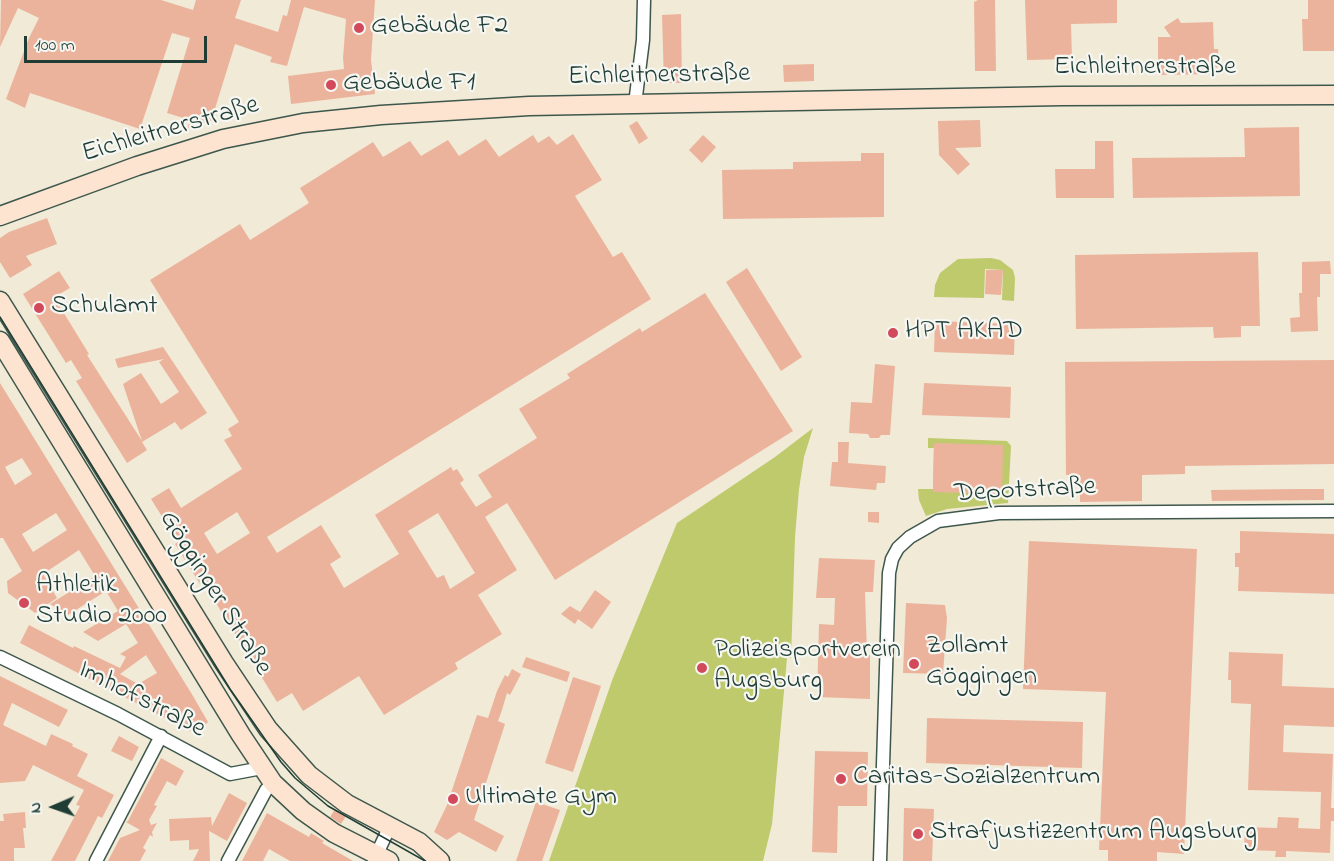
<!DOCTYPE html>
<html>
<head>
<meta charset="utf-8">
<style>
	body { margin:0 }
	#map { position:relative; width:1334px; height:861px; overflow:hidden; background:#f0ead6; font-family:"Indie Flower",sans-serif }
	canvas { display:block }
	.north { position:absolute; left:24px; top:777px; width:60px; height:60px; -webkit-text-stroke:4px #f6f6f2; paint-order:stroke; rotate:268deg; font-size:16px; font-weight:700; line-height:24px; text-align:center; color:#1f3d34 }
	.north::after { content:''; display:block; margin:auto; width:21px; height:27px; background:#1f3d34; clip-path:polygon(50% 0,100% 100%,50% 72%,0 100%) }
	.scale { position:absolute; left:24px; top:36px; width:183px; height:27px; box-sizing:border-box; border:3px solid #1f3d34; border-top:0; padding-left:8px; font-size:18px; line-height:21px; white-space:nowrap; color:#1f3d34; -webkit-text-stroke:4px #f6f6f2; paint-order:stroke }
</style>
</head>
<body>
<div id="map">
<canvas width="1334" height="861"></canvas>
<div class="north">N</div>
<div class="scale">100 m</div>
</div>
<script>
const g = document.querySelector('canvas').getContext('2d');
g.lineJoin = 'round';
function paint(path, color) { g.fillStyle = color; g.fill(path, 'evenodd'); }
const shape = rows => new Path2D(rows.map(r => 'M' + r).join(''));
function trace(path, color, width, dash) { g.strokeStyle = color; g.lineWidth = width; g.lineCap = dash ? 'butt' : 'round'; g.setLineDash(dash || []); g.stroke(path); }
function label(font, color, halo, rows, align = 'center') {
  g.font = font + ' "Indie Flower",sans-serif'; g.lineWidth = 4.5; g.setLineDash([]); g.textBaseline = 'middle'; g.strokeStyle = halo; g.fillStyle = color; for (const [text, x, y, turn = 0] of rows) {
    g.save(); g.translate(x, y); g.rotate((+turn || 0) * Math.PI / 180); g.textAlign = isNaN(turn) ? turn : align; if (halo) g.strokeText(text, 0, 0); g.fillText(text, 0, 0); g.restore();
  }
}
paint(shape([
	[991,258,1000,260,1013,270,1015,278,1014,301,1002,300,1003,270,985,269,984,298,934,297,935,285,940,273,958,259],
	[813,428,804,457,799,489,795,537,791,658,787,658,772,824,763,861,549,861,613,678,677,523,775,457],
	[928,438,1007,441,1011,446,1008,503,947,509,926,516,919,500,918,489,933,489,933,492,934,443,934,448,928,448]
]), '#beca6c');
paint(shape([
	[1,0,161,0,193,10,196,0,241,0,235,18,278,32,283,15,287,16,291,0,375,0,371,60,375,94,291,104,288,76,344,69,343,58,346,19,304,7,287,66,270,62,272,57,235,44,213,115,214,120,187,129,190,120,167,113,190,38,172,33,140,129,30,93,25,108,6,99,29,38,39,18,18,8,0,47],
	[978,0,995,0,996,71,975,71,974,2],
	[1025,0,1117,0,1117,23,1071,24,1072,59,1027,60],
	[1308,0,1334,0,1334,51,1303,51,1302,19,1308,19],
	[681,14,682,83,664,83,662,15],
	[1178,18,1181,23,1213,22,1214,49,1218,49,1219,67,1214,68,1214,74,1158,75,1158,37,1171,37,1164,27],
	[814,64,814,81,784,82,783,65],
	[980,120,981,147,955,148,970,164,958,175,939,155,938,121],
	[637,121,648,138,639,144,629,126],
	[1299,127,1300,196,1133,198,1132,158,1245,157,1244,128],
	[573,134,602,180,575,196,613,257,622,252,651,299,267,537,277,553,321,525,341,557,330,564,344,588,399,554,375,515,451,467,453,471,457,469,464,480,460,483,476,507,492,497,478,475,537,438,519,409,570,378,567,374,640,328,642,332,705,293,793,431,555,580,507,503,485,517,517,570,478,595,502,634,455,663,458,669,384,715,359,676,303,711,292,693,277,702,203,582,200,584,175,544,178,542,151,499,169,488,181,508,242,469,224,440,232,436,228,429,239,422,150,280,240,224,250,240,309,203,300,188,373,142,383,157,410,141,421,156,448,140,459,156,486,139,499,157,533,135,538,143,549,136,557,145],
	[237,512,250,533,217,554,204,533],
	[438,513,475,573,450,589,444,575,437,578,408,531],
	[703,135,716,147,702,163,689,150],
	[1095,141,1113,141,1114,198,1056,198,1055,169,1095,169],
	[861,153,884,153,884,217,723,219,722,170,793,169,793,162,861,161],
	[47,218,57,244,26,256,32,265,10,278,0,262,0,238,9,232],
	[1258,252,1260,326,1241,326,1241,337,1214,338,1213,327,1076,329,1075,255],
	[1330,261,1331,274,1320,274,1320,297,1317,297,1318,331,1291,332,1290,318,1300,317,1299,293,1302,293,1302,262],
	[747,268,802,357,781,371,726,282],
	[986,270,1003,270,1001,295,985,294],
	[59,271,70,288,54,297,89,354,87,355,142,441,123,384,141,373,161,404,179,392,159,362,164,359,118,368,115,359,163,347,207,413,181,430,175,422,142,442,147,450,127,463,76,381,82,378,71,360,66,363,23,294],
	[935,321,1015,324,1014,355,934,352],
	[1334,360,1334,464,1185,466,1185,474,1142,475,1142,501,1080,502,1080,475,1066,475,1065,362],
	[875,364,895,366,890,435,881,435,879,438,870,438,868,434,849,433,851,402,872,403],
	[0,383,193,696,208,722,196,734,20,643,29,625,73,648,74,646,120,668,126,657,120,654,138,643,126,624,98,641,83,632,118,611,106,591,68,615,50,604,95,576,79,550,43,574,57,598,35,613,8,593,7,581,22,571,3,538,0,538],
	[22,458,32,474,15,485,5,467],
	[56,513,67,530,33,552,22,534],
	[146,655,157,673,138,684,120,674],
	[924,383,1011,387,1010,418,922,415],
	[838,442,849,442,848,463,886,466,885,483,877,483,876,490,830,486,832,462,838,462],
	[934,443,1003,445,1002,494,933,492],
	[1298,489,1324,489,1324,500,1212,501,1211,490],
	[868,512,879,512,879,523,868,522],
	[1240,531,1334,534,1334,594,1238,591,1239,567,1235,567,1235,553,1240,553],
	[1029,541,1197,549,1184,854,1157,852,1157,861,1108,861,1108,850,1099,850,1106,692,1023,689],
	[819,558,875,560,873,592,865,592,867,655,870,655,870,699,817,697,819,624,834,625,835,598,816,598],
	[595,590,611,602,592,629,578,619,575,624,561,614,570,606,580,612],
	[906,603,945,605,947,618,943,674,903,673],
	[1229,652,1283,654,1282,686,1334,688,1334,727,1284,725,1283,752,1333,754,1331,808,1334,808,1334,821,1331,821,1330,853,1286,851,1286,857,1275,857,1276,851,1244,850,1245,827,1277,828,1278,817,1299,818,1298,828,1320,829,1321,792,1248,790,1251,704,1231,703,1231,680,1228,680],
	[526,657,570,672,567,682,522,667],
	[512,669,521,674,510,695,507,693,502,710,498,721,505,724,474,820,504,836,496,852,459,832,447,840,434,832,447,805,477,715,488,718,497,691,505,675,508,677],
	[0,676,68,710,59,727,12,703,3,725,46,746,51,734,73,744,72,746,88,754,77,776,114,795,102,818,98,816,75,861,51,861,80,806,76,805,84,790,33,765,25,781,0,783],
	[573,677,601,686,573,772,545,763],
	[927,718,1083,722,1082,768,926,763],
	[119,736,139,747,132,761,111,751],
	[815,751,868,752,867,806,838,806,837,853,812,852],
	[161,758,184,771,176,786,167,781,154,805,157,806,149,820,151,825,157,823,152,832,153,837,150,835,143,848,146,850,140,861,108,861,120,838,140,830,126,822,128,821],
	[229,793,247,803,227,841,209,831,210,861,193,861,199,849,189,850,189,840,170,841,169,819,211,817,212,826],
	[536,802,560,810,542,861,516,861],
	[904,808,934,809,932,861,903,861],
	[335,809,346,816,341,824,330,817],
	[25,812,26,828,23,828,25,848,14,848,14,861,0,861,0,821,4,821,3,814],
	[267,813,309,837,311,833,324,841,322,843,353,861,290,861,269,849,263,861,242,861]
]), '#ecb39c');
const minor = shape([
	[635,104,643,40,644,0],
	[0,657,118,714,230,774,262,768],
	[374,860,390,826],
	[96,861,161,736],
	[228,861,266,790,273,783],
	[880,861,889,573,892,559,898,548,910,537,938,521,999,513,1334,511]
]);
const secondary = shape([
	[0,216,137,166,223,139,303,123,381,115,529,106,635,104,1062,96,1334,95],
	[0,301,224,663,268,729,309,775,347,804,419,842,440,861],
	[0,341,241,735,273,783,303,811,334,833,389,861]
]);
trace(minor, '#3e574c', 15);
trace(secondary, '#3e574c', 21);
trace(minor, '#fff', 12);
trace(secondary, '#fde4d0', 18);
trace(shape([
	[0,317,230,689,281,762,295,778,328,806,425,861]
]), '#1f3d34', 1.5);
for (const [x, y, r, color] of [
	[359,28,6,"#d1495b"],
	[331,85,6,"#d1495b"],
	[39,308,6,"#d1495b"],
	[893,333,6,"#d1495b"],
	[24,603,6,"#d1495b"],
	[914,664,6,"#d1495b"],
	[702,668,6,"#d1495b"],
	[841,779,6,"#d1495b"],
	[453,799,6,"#d1495b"],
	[918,834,6,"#d1495b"]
]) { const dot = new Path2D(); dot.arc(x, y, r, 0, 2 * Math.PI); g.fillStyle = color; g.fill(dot); trace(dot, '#f6f6f2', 2); }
label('27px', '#1f3d34', '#f6f6f2', [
	["Gebäude F2",371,28],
	["Gebäude F1",343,85],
	["Schulamt",51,308],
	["HPT AKAD",905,333],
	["Athletik",36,587],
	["Studio 2000",36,618],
	["Zollamt",926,648],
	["Göggingen",926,679],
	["Polizeisportverein",714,652],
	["Augsburg",714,683],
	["Caritas-Sozialzentrum",853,779],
	["Ultimate Gym",465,799],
	["Strafjustizzentrum Augsburg",930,834]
], 'left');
label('27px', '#1f3d34', '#f6f6f2', [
	["Eichleitnerstraße",1145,69],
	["Eichleitnerstraße",659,77,-1],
	["Eichleitnerstraße",171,131,-16],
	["Depotstraße",1025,492,-3],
	["Gögginger Straße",214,594,58],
	["Imhofstraße",141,701,27]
]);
</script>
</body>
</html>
